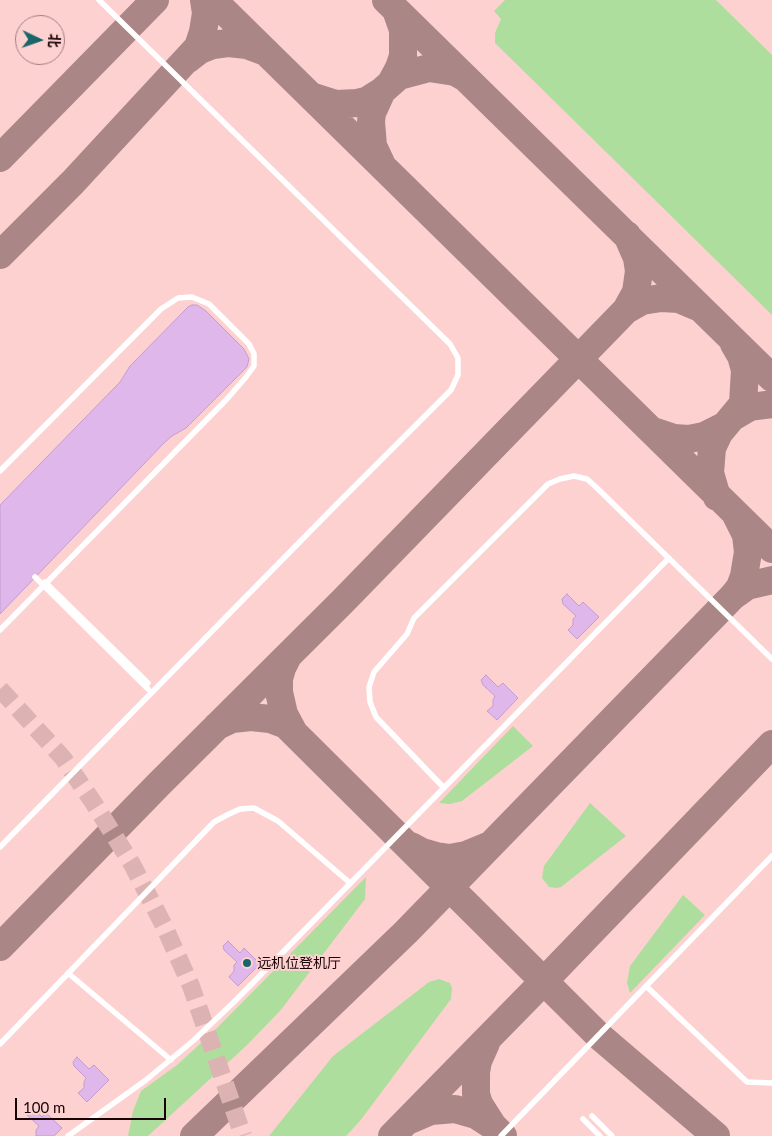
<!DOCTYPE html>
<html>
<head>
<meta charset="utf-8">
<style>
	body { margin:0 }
	#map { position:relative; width:772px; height:1136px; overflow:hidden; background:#fed1d1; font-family:Lato,"Noto Sans SC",sans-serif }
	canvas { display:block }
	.north { position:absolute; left:15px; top:15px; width:50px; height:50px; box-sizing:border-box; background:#fed1d1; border:1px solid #a27f7f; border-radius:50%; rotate:93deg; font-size:14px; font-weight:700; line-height:20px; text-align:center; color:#190405 }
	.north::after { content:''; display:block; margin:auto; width:18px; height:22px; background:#186669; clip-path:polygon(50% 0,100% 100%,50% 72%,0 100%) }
	.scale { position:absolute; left:15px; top:1098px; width:151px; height:22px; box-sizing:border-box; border:2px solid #190405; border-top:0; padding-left:6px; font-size:15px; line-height:18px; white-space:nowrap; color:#190405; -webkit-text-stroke:4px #fed1d1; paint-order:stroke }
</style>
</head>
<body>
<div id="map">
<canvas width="772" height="1136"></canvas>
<div class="north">北</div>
<div class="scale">100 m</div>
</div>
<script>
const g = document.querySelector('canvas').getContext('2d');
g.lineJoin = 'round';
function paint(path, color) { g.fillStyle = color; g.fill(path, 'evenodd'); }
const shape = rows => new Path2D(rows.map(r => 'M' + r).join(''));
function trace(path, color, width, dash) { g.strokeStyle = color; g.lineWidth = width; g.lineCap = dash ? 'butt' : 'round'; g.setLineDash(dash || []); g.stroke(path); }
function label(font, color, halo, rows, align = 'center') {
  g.font = font + ' Lato,"Noto Sans SC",sans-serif'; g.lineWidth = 4; g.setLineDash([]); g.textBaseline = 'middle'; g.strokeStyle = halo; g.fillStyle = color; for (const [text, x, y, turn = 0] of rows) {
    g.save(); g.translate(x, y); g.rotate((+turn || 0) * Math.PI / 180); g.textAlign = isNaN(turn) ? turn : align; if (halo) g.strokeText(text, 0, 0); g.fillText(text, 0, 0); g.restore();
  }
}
paint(shape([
	[505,0,716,0,772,55,772,315,495,43,495,33,501,19,494,11],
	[513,726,533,746,462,801,450,804,439,803],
	[590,803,626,836,561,887,556,888,549,887,542,878,544,866],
	[366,877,365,899,280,1011,246,1046,148,1136,128,1136,133,1111,141,1091,177,1065,214,1031],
	[683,895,705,915,630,993,627,983,630,966],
	[439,979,450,983,452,988,451,999,360,1121,346,1136,269,1136,333,1056,429,982]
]), '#adde9d');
trace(shape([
	[213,0,772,549],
	[386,0,772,378],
	[187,60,200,50,213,45,228,43,247,45,266,52],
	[392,81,399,68,403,56,403,30,396,10],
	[311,96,336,104,357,103,366,101,382,91,399,76,429,68,455,72,464,77],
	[0,158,155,0],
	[381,163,373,146,371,122,372,113,382,91],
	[0,255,73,182,198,47,203,32,206,13,204,0],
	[626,310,642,301,661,298,679,299,698,307],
	[733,417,750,407,772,404],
	[653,431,674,438,689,439,704,436,724,426],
	[717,497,710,473,712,448,719,433,743,404,745,370,741,356,734,344],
	[733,596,747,586,772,580],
	[288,656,282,668,279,679,279,692,284,714,293,731],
	[217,726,232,719,251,717,270,719,286,725,598,1035,716,1136],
	[411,846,422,852,436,856,450,858,466,855,488,846],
	[0,947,159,784,343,601,626,310,636,292,639,271,637,258,627,235],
	[486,1043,478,1061,476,1072,476,1094,479,1104,493,1126],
	[410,1120,431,1111,455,1109,476,1115,493,1126,503,1136],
	[194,1136,406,932,733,596,740,587,744,576,748,552,746,535,735,513],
	[392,1136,544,981,772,744]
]), '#aa8686', 28);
const building = shape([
	[192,305,197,305,206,311,244,349,249,359,247,367,186,428,172,436,164,443,0,614,0,505,120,382,130,366,188,307,192,305],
	[567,594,579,606,583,602,599,617,577,639,568,630,573,625,573,619,576,616,563,604,562,599,567,594],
	[486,675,498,687,503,683,518,698,497,720,487,711,493,706,493,700,495,696,483,685,481,680,486,675],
	[228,941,240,953,244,948,260,964,238,986,229,977,234,971,234,965,237,962,224,950,223,946,228,941],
	[77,1057,89,1069,94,1065,109,1080,87,1102,78,1093,84,1088,84,1082,86,1078,74,1066,73,1062,77,1057],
	[30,1105,42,1117,46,1113,62,1128,54,1136,36,1136,36,1130,39,1126,26,1114,25,1110,30,1105]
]);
paint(building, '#dfb7eb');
trace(building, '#c49dd0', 1);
trace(shape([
	[0,689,63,758,93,802,132,864,165,928,191,986,243,1136]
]), '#dcb2b2', 18, [18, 9]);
trace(shape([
	[0,471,161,309,178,298,192,297,209,304,249,344,254,354,254,366,246,377,227,399,0,630],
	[35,577,148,689],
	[45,582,148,683],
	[444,788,376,717,370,702,369,687,374,672,407,634,414,618,548,484,560,479,574,476,587,479,597,488,772,659],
	[0,847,335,506,451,390,458,375,458,358,450,344,99,0],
	[68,973,171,1060],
	[646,986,747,1082,772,1083],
	[0,1044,214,822,227,815,240,809,254,808,278,821,350,883],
	[592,1116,612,1136],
	[583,1119,600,1136],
	[68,1136,146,1080,194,1040,235,1001,669,558],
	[501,1136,772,856]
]), '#fff', 5.5);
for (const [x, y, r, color] of [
	[247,963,5,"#186669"]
]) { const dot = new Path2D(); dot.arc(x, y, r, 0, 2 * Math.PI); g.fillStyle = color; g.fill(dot); trace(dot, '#fed1d1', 2); }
label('14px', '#190405', '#fed1d1', [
	["远机位登机厅",257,963]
], 'left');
</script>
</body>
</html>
